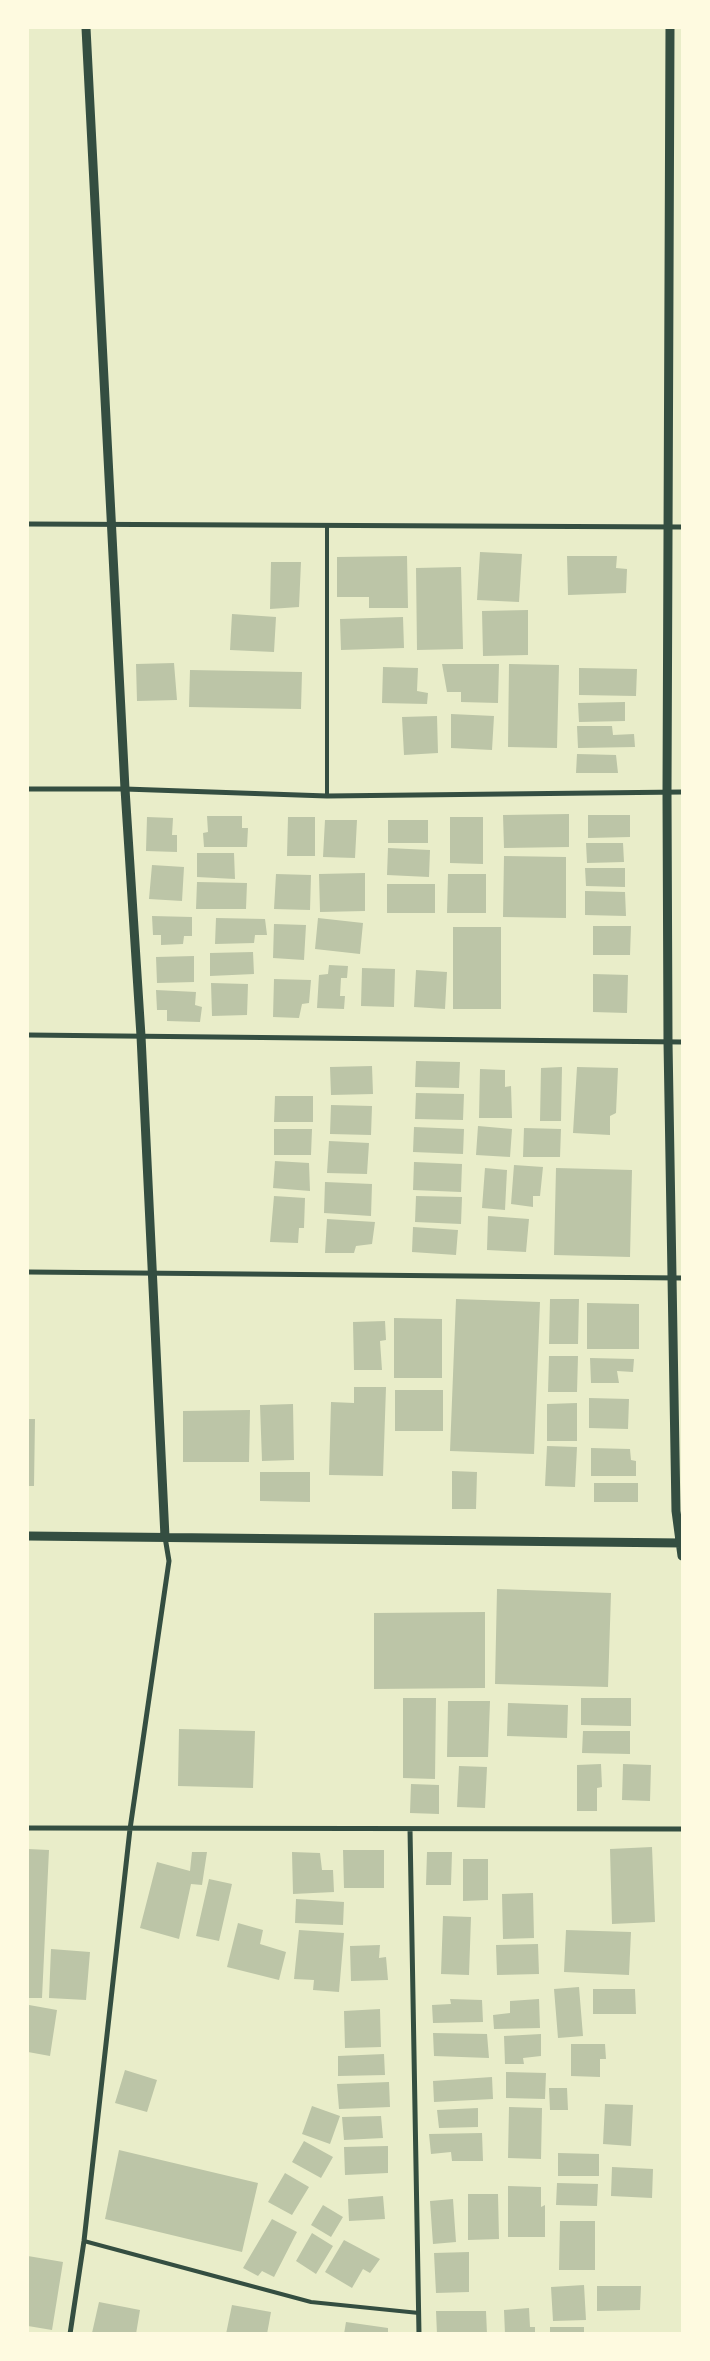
<!DOCTYPE html>
<html>
<head>
<meta charset="utf-8">
<style>
	body { margin:0 }
	#map { position:relative; width:710px; height:2361px; overflow:hidden; background:#e9edc9; font-family:Quicksand,sans-serif }
	canvas { display:block }
	.frame { position:absolute; inset:0; border:29px solid #fefae0; pointer-events:none }
</style>
</head>
<body>
<div id="map">
<canvas width="710" height="2361"></canvas>
<div class="frame"></div>
</div>
<script>
const g = document.querySelector('canvas').getContext('2d');
g.lineJoin = 'round';
function paint(path, color) { g.fillStyle = color; g.fill(path, 'evenodd'); }
const shape = rows => new Path2D(rows.map(r => 'M' + r).join(''));
function trace(path, color, width, dash) { g.strokeStyle = color; g.lineWidth = width; g.lineCap = dash ? 'butt' : 'round'; g.setLineDash(dash || []); g.stroke(path); }
paint(shape([
	[480,552,522,554,519,602,477,600],
	[407,556,408,608,369,608,369,597,337,597,337,557],
	[567,556,617,556,616,568,627,569,626,593,568,595],
	[271,562,301,562,299,607,270,609],
	[461,567,463,649,417,650,416,568],
	[528,610,528,655,483,656,482,611],
	[232,614,276,617,274,652,230,650],
	[403,617,404,648,341,650,340,619],
	[174,663,177,700,137,701,136,664],
	[442,664,499,664,498,703,461,702,461,692,447,692],
	[509,664,559,665,557,748,508,747],
	[383,667,418,668,417,691,428,693,427,704,382,703],
	[579,668,637,669,636,696,579,695],
	[190,670,302,672,301,709,189,707],
	[625,702,625,721,579,722,578,703],
	[451,714,494,716,492,750,451,748],
	[437,716,438,753,404,755,402,717],
	[577,726,612,726,613,735,634,734,635,747,578,748],
	[577,754,616,755,618,773,576,773],
	[569,814,569,847,504,848,503,815],
	[588,815,630,815,630,837,588,838],
	[207,816,242,816,242,828,248,828,247,847,204,847,203,833,208,832],
	[147,817,173,818,172,835,177,835,177,852,146,851],
	[288,817,315,817,315,856,287,856],
	[450,817,483,817,483,864,450,863],
	[325,820,357,820,355,858,323,857],
	[388,820,428,820,428,843,388,843],
	[586,843,623,843,624,862,587,863],
	[388,848,430,850,429,877,387,875],
	[197,853,234,853,235,879,197,877],
	[504,856,566,857,566,918,503,917],
	[152,865,184,867,182,901,149,899],
	[585,868,625,868,625,887,586,886],
	[365,873,365,911,320,912,319,874],
	[276,874,311,875,310,910,274,909],
	[448,874,486,874,486,913,447,913],
	[197,882,247,883,246,909,196,909],
	[387,884,435,884,435,913,387,913],
	[585,891,625,892,626,916,585,915],
	[152,916,192,917,192,936,184,936,183,944,161,945,161,935,153,935],
	[216,918,265,919,267,935,255,935,254,943,215,944],
	[318,918,363,923,360,954,315,949],
	[274,924,306,925,304,960,273,958],
	[593,926,631,926,630,955,593,955],
	[453,927,501,927,501,1009,453,1009],
	[253,952,254,974,210,976,210,953],
	[194,956,194,982,157,983,156,957],
	[329,965,348,966,347,978,341,978,340,996,345,996,344,1009,317,1008,319,975,328,974],
	[362,968,395,969,394,1007,361,1006],
	[416,970,447,972,445,1009,414,1007],
	[593,974,628,975,627,1013,593,1012],
	[274,979,311,980,309,1003,302,1004,299,1018,273,1017],
	[211,983,248,984,247,1015,212,1016],
	[156,990,196,992,195,1005,202,1007,200,1022,167,1021,167,1010,157,1010],
	[416,1061,460,1062,459,1088,415,1087],
	[372,1066,373,1094,331,1095,330,1067],
	[562,1067,561,1121,540,1121,541,1068],
	[577,1067,618,1068,616,1113,610,1116,610,1135,573,1133],
	[480,1069,505,1070,505,1087,511,1086,512,1118,479,1118],
	[416,1093,464,1094,463,1120,415,1119],
	[275,1096,313,1096,313,1122,274,1122],
	[331,1105,372,1106,371,1135,330,1134],
	[478,1126,512,1129,510,1157,476,1155],
	[414,1127,464,1129,463,1154,413,1152],
	[524,1128,561,1129,560,1157,523,1157],
	[274,1129,312,1129,311,1155,274,1155],
	[329,1141,369,1143,367,1174,327,1173],
	[275,1161,309,1163,310,1191,273,1188],
	[414,1162,462,1164,461,1192,413,1190],
	[514,1165,543,1167,540,1196,533,1196,533,1207,511,1204],
	[485,1168,507,1170,505,1210,482,1208],
	[556,1168,632,1170,630,1257,554,1255],
	[325,1182,372,1184,371,1216,324,1213],
	[274,1196,305,1198,304,1228,299,1228,298,1243,270,1242],
	[416,1196,462,1197,461,1224,415,1222],
	[488,1216,529,1219,526,1252,487,1250],
	[327,1219,375,1222,372,1244,356,1246,354,1253,325,1253],
	[413,1227,458,1230,456,1255,412,1252],
	[456,1299,540,1302,534,1454,450,1451],
	[550,1299,579,1299,578,1344,549,1344],
	[587,1303,639,1304,639,1349,587,1349],
	[394,1318,442,1319,442,1378,394,1378],
	[385,1321,386,1340,380,1341,382,1370,354,1370,353,1322],
	[549,1356,578,1356,577,1392,548,1392],
	[590,1358,634,1359,633,1372,617,1371,619,1383,591,1383],
	[354,1387,386,1387,383,1476,329,1475,331,1402,354,1403],
	[395,1390,443,1390,443,1431,395,1431],
	[589,1398,629,1399,628,1429,589,1428],
	[577,1403,577,1441,547,1441,547,1404],
	[293,1404,294,1460,262,1461,260,1405],
	[250,1410,249,1462,183,1462,183,1411],
	[28,1419,35,1419,34,1486,28,1486],
	[547,1446,577,1447,575,1487,545,1486],
	[591,1448,630,1449,631,1460,636,1461,636,1476,591,1476],
	[452,1471,477,1472,476,1509,452,1509],
	[260,1472,310,1472,310,1502,260,1501],
	[594,1483,638,1483,638,1502,594,1502],
	[497,1589,611,1593,608,1687,495,1684],
	[485,1612,485,1688,374,1689,374,1613],
	[403,1698,436,1698,435,1779,403,1778],
	[581,1698,631,1698,631,1726,581,1725],
	[448,1701,490,1701,488,1757,447,1757],
	[508,1703,568,1705,567,1738,507,1736],
	[179,1729,255,1731,253,1788,178,1786],
	[583,1731,630,1731,630,1754,582,1753],
	[601,1764,602,1787,597,1788,597,1811,577,1811,577,1765],
	[623,1764,651,1765,650,1801,622,1800],
	[459,1766,487,1767,485,1808,457,1807],
	[411,1784,439,1785,439,1814,410,1813],
	[652,1847,655,1922,612,1924,610,1849],
	[28,1849,49,1850,42,1998,28,1998],
	[343,1850,384,1850,384,1888,344,1888],
	[192,1852,207,1852,202,1885,191,1884,179,1939,140,1928,157,1862,190,1871],
	[292,1852,320,1853,322,1870,333,1870,334,1892,293,1894],
	[427,1852,452,1852,451,1885,426,1885],
	[463,1859,488,1859,488,1900,463,1901],
	[209,1879,232,1884,219,1941,196,1936],
	[533,1893,534,1938,503,1939,502,1894],
	[296,1899,344,1902,343,1925,295,1923],
	[443,1916,471,1917,469,1975,441,1974],
	[238,1923,263,1930,260,1944,286,1952,279,1980,227,1967],
	[299,1930,344,1933,339,1992,313,1990,314,1980,294,1979],
	[566,1930,631,1932,629,1975,564,1972],
	[538,1944,539,1974,497,1975,496,1945],
	[380,1945,379,1958,386,1957,388,1980,351,1981,350,1946],
	[51,1949,90,1952,86,2000,49,1998],
	[579,1987,583,2036,558,2038,554,1989],
	[593,1989,635,1989,636,2014,593,2014],
	[450,1999,482,2000,483,2022,433,2023,432,2005,451,2004],
	[539,1999,540,2028,494,2029,493,2015,510,2013,510,2001],
	[29,2005,57,2010,50,2056,28,2052],
	[380,2009,381,2047,345,2048,344,2011],
	[433,2033,487,2034,489,2058,434,2056],
	[541,2034,541,2056,523,2058,524,2064,505,2064,504,2036],
	[571,2044,605,2044,606,2059,600,2059,600,2077,571,2076],
	[384,2054,385,2075,338,2076,338,2056],
	[125,2070,157,2080,147,2112,115,2103],
	[506,2072,546,2073,545,2099,506,2098],
	[492,2077,493,2099,434,2102,433,2081],
	[389,2082,390,2107,339,2109,337,2084],
	[549,2088,567,2088,568,2110,550,2110],
	[605,2104,633,2105,631,2146,603,2144],
	[312,2106,340,2116,330,2144,302,2134],
	[509,2107,542,2108,541,2159,508,2158],
	[478,2108,478,2127,439,2128,437,2110],
	[381,2116,383,2138,344,2140,342,2117],
	[482,2133,483,2161,452,2161,451,2152,431,2154,429,2134],
	[304,2141,333,2157,321,2178,292,2162],
	[388,2146,388,2173,345,2175,344,2147],
	[119,2150,258,2183,242,2252,105,2219],
	[558,2153,599,2154,599,2176,558,2176],
	[612,2167,653,2169,652,2198,611,2196],
	[285,2173,309,2187,292,2215,268,2202],
	[557,2183,598,2184,597,2206,556,2205],
	[508,2186,541,2187,541,2207,545,2205,545,2237,508,2237],
	[468,2194,498,2194,499,2239,468,2240],
	[383,2196,385,2219,349,2221,348,2199],
	[453,2199,456,2242,433,2244,430,2201],
	[323,2205,343,2217,331,2237,311,2225],
	[272,2219,297,2232,274,2277,262,2271,258,2276,243,2268],
	[560,2221,595,2221,595,2270,559,2270],
	[312,2233,333,2246,316,2274,296,2261],
	[344,2240,380,2259,370,2273,363,2269,352,2288,325,2272],
	[469,2252,469,2292,436,2293,434,2253],
	[28,2256,63,2262,52,2330,28,2326],
	[584,2285,586,2320,553,2321,551,2287],
	[597,2286,641,2286,640,2310,597,2311],
	[99,2302,140,2310,136,2334,92,2333],
	[232,2305,271,2312,267,2334,226,2334],
	[529,2308,530,2327,535,2327,535,2334,505,2334,504,2310],
	[436,2311,486,2311,487,2334,437,2334],
	[346,2322,388,2328,388,2334,344,2334],
	[550,2327,584,2327,584,2334,550,2334]
]), '#bcc5a7');
trace(shape([
	[327,526,327,796],
	[84,2241,311,2302,419,2313]
]), '#344e41', 4);
trace(shape([
	[28,524,682,527],
	[28,789,125,789,327,796,682,792],
	[28,1035,682,1042],
	[28,1272,682,1278],
	[28,1828,682,1829],
	[410,1829,419,2334],
	[70,2334,84,2241,130,1829,169,1561,165,1537]
]), '#344e41', 5);
trace(shape([
	[86,28,125,789,141,1036,165,1537],
	[670,28,667,792,668,1042,676,1511,682,1556],
	[28,1536,682,1543]
]), '#344e41', 9);
</script>
</body>
</html>
